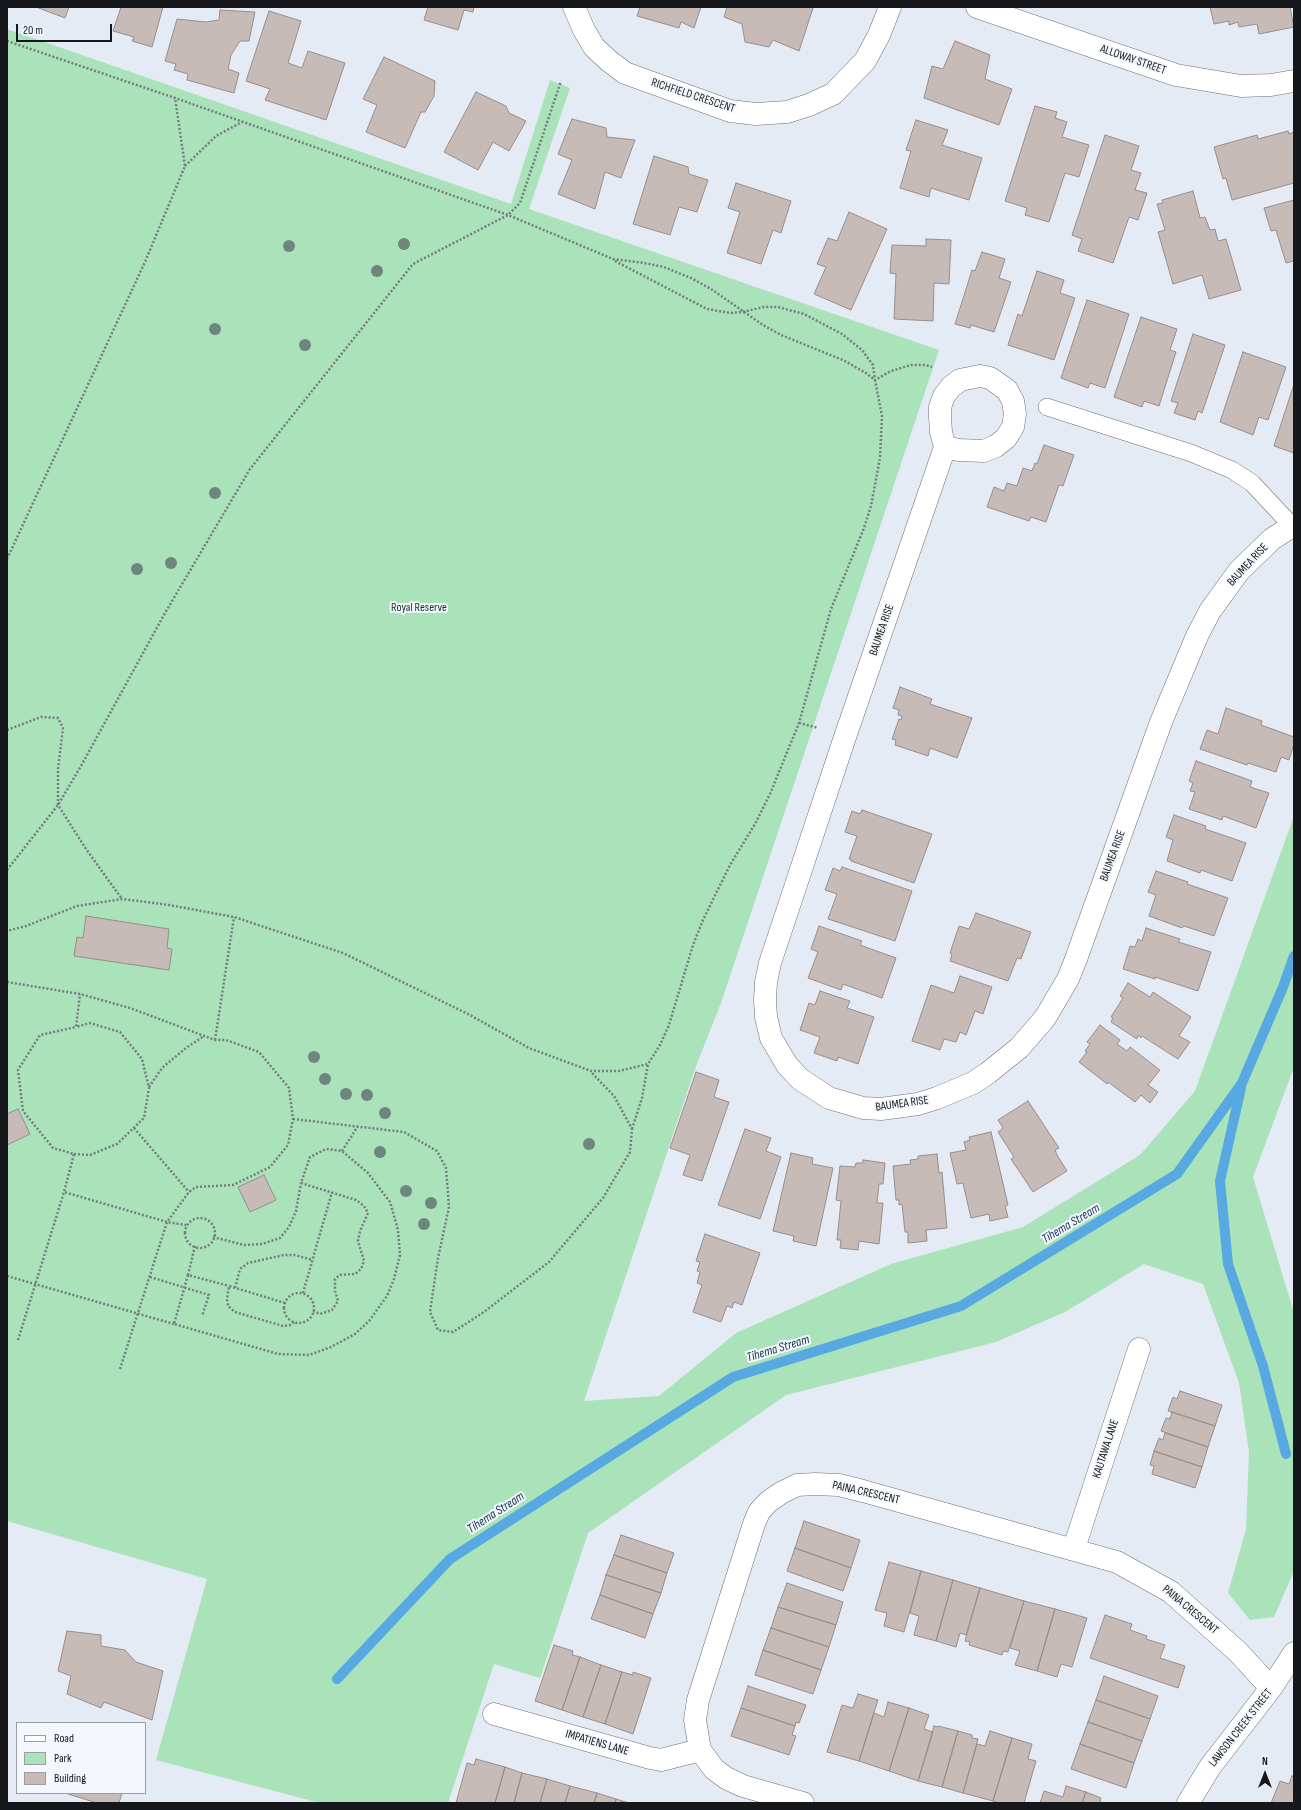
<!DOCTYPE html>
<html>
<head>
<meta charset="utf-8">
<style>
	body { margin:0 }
	#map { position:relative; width:1301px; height:1810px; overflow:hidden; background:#e5ebf4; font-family:"Sofia Sans Condensed",sans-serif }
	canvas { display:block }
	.frame { position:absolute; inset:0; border:8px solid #15171a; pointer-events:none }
	.legend { position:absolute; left:16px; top:1722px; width:130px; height:72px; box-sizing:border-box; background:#f4f8fe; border:1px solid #9b9ea3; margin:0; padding:5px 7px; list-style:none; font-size:12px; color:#15171a }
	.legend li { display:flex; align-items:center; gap:8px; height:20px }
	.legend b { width:20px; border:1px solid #9b9ea3 }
	.north { position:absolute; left:1245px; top:1754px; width:40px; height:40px; -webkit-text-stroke:3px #f4f8fe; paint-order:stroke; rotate:0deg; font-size:11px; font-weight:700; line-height:16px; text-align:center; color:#15171a }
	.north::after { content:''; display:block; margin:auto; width:14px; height:18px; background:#15171a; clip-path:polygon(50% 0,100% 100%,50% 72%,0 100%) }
	.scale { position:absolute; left:16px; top:24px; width:96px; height:18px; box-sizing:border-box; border:2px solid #15171a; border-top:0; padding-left:5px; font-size:12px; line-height:14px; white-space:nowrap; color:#15171a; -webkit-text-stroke:3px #f4f8fe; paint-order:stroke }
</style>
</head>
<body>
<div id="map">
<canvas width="1301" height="1810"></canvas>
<div class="frame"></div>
<ul class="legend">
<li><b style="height:5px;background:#fff"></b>Road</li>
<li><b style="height:11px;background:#aae2ba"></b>Park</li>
<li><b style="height:11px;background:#c6bbb6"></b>Building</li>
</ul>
<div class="north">N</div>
<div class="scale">20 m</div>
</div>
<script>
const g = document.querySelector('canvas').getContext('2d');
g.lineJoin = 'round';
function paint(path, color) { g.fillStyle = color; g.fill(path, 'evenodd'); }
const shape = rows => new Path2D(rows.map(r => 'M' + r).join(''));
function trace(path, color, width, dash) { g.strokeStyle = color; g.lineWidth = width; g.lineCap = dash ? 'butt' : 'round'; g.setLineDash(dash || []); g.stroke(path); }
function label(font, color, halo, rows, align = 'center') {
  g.font = font + ' "Sofia Sans Condensed",sans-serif'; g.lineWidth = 4; g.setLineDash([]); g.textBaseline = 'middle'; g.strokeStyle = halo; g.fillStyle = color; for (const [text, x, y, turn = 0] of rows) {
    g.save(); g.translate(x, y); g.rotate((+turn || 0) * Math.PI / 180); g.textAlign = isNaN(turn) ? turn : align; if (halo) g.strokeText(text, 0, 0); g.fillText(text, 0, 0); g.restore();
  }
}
paint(shape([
	[7,29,511,204,550,80,570,88,529,209,939,350,721,1003,696,1066,584,1401,659,1396,736,1333,891,1264,1023,1227,1140,1155,1195,1091,1294,816,1294,1067,1253,1177,1294,1313,1294,1571,1274,1617,1250,1620,1228,1593,1246,1529,1249,1452,1239,1383,1203,1284,1144,1264,1065,1312,996,1342,786,1395,588,1533,540,1678,494,1664,448,1803,320,1803,156,1760,207,1579,7,1521]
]), '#aae2ba');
trace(shape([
	[1241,1088,1220,1181,1228,1264,1263,1366,1286,1454],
	[337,1679,450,1559,733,1377,961,1306,1177,1174,1242,1083,1283,987,1294,956]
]), '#58a8e1', 10);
const building = shape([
	[36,7,69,7,65,18,36,7],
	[121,7,163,7,152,47,132,41,134,37,113,31,121,7],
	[428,7,474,7,473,12,464,10,458,30,424,20,428,7],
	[640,7,701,7,694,28,681,22,679,28,637,16,640,7],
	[727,7,809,7,813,8,799,51,773,40,769,47,745,42,742,24,724,17,727,7],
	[1210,7,1290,7,1294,27,1259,34,1257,24,1239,27,1238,22,1229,25,1229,21,1214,24,1210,7],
	[220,10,255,12,249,41,240,41,231,55,228,69,239,73,234,93,187,80,188,74,174,70,176,64,165,61,177,19,206,22,219,20,220,10],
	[269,11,301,21,288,63,302,68,308,51,345,63,326,120,265,100,270,89,246,81,269,11],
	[955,41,990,55,985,79,1012,89,999,125,924,98,932,66,943,69,955,41],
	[384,57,435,81,434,96,425,112,421,112,405,148,366,132,377,105,363,99,384,57],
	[476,92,506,106,509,113,526,121,509,151,493,142,478,170,444,152,476,92],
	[1035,106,1057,112,1055,118,1067,122,1062,137,1089,145,1079,177,1065,173,1049,222,1025,215,1027,208,1005,201,1035,106],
	[572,119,606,128,607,137,635,140,621,178,605,172,595,209,558,194,572,160,558,154,572,119],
	[916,120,948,130,942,145,982,158,969,200,931,188,929,197,900,188,911,151,906,150,916,120],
	[1288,131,1289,134,1294,132,1294,183,1232,200,1226,178,1223,179,1214,147,1257,135,1258,139,1288,131],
	[1105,135,1139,146,1131,170,1141,173,1135,190,1147,193,1138,220,1129,217,1113,263,1078,251,1082,239,1072,235,1105,135],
	[654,156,688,167,689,174,708,180,697,212,679,207,670,235,633,224,654,156],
	[736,183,791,201,781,233,773,230,761,264,727,253,740,212,728,208,736,183],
	[1193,191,1200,218,1205,217,1210,230,1215,229,1218,241,1226,239,1241,290,1209,299,1202,275,1173,284,1158,232,1165,230,1157,204,1163,203,1162,200,1193,191],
	[1294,200,1294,261,1286,263,1276,230,1271,231,1264,208,1294,200],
	[849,212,887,229,851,310,814,294,826,267,817,264,828,238,837,241,849,212],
	[926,239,951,240,949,284,934,283,933,321,894,319,896,274,890,273,892,245,926,246,926,239],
	[982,252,1005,259,999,278,1011,282,994,332,971,325,970,328,955,324,972,270,975,271,982,252],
	[1037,271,1064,280,1060,293,1075,298,1054,360,1008,345,1018,314,1022,316,1037,271],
	[1087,300,1129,314,1105,388,1090,383,1088,388,1061,378,1087,300],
	[1141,317,1177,329,1170,350,1176,352,1159,406,1144,401,1142,407,1114,397,1141,317],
	[1193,334,1225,345,1202,413,1198,411,1195,420,1174,413,1178,403,1171,401,1193,334],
	[1243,352,1286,367,1268,420,1259,417,1253,435,1220,422,1243,352],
	[1294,384,1294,453,1274,446,1294,384],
	[1044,445,1074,455,1063,486,1059,485,1046,522,1031,517,1029,521,987,507,994,487,1004,491,1007,483,1017,486,1023,468,1032,471,1035,463,1037,464,1044,445],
	[900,687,932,699,930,704,972,718,957,758,930,748,928,756,895,745,896,740,892,739,899,719,901,720,902,716,898,715,899,710,893,708,900,687],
	[1226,708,1262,721,1261,725,1294,737,1294,744,1289,760,1281,757,1276,772,1248,763,1247,765,1200,749,1207,730,1218,734,1226,708],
	[1196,761,1252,781,1250,787,1269,793,1256,828,1223,816,1222,820,1189,809,1195,792,1190,791,1193,783,1189,781,1196,761],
	[862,810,932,834,914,883,851,861,851,859,849,859,857,836,845,832,852,811,860,814,862,810],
	[1174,815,1206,826,1205,829,1246,843,1232,881,1201,870,1200,873,1167,861,1173,840,1166,837,1174,815],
	[842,867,912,891,895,941,828,919,837,894,825,890,833,868,840,871,842,867],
	[1156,871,1188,882,1187,884,1228,898,1214,936,1184,926,1182,928,1149,916,1156,895,1148,892,1156,871],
	[976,913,1031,932,1021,959,1017,958,1008,981,950,961,952,954,950,953,959,926,969,929,976,913],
	[86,916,169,929,167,948,172,949,169,970,74,956,77,937,83,938,86,916],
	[819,926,862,941,860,945,896,958,882,998,843,984,841,990,808,978,818,952,811,949,819,926],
	[1146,928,1180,939,1178,942,1211,952,1198,991,1155,977,1155,979,1123,969,1130,946,1135,947,1138,939,1142,941,1146,928],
	[960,976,992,987,983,1014,975,1011,966,1035,960,1032,956,1042,944,1039,940,1050,912,1041,931,985,954,993,960,976],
	[1128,983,1150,997,1153,992,1191,1017,1179,1036,1190,1042,1178,1059,1142,1036,1141,1038,1138,1035,1137,1039,1111,1022,1113,1018,1111,1017,1123,998,1120,996,1128,983],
	[820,991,850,1001,847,1008,874,1017,858,1064,838,1057,837,1061,814,1053,820,1037,800,1030,809,1003,815,1005,820,991],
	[1100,1025,1120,1040,1117,1044,1127,1051,1130,1047,1160,1070,1148,1085,1158,1092,1150,1103,1141,1095,1135,1102,1108,1082,1107,1084,1079,1062,1087,1052,1085,1051,1090,1044,1087,1042,1100,1025],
	[696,1072,719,1080,714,1097,729,1102,702,1181,683,1175,690,1155,670,1148,696,1072],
	[1028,1101,1059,1148,1055,1150,1057,1155,1067,1171,1033,1192,1011,1159,1014,1157,998,1132,1003,1128,998,1120,1028,1101],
	[18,1109,30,1134,7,1145,7,1114,18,1109],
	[745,1129,771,1138,766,1151,781,1157,760,1219,718,1205,745,1129],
	[991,1132,1008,1205,1005,1206,1008,1217,990,1221,989,1214,971,1218,963,1183,957,1184,950,1153,966,1150,964,1142,970,1140,969,1137,991,1132],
	[791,1153,813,1158,812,1164,833,1168,816,1246,793,1241,794,1236,773,1231,791,1153],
	[937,1154,939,1173,942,1172,947,1228,926,1230,927,1241,908,1243,908,1232,905,1232,902,1204,899,1205,899,1200,896,1200,893,1166,911,1164,910,1160,918,1159,918,1156,937,1154],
	[863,1160,885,1163,883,1184,879,1184,877,1203,883,1203,879,1244,859,1241,858,1250,840,1248,841,1240,837,1240,841,1201,836,1200,840,1166,855,1167,856,1163,863,1163,863,1160],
	[264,1175,276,1200,250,1212,238,1187,264,1175],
	[705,1234,760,1253,742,1305,734,1302,732,1308,727,1306,721,1322,693,1312,702,1285,697,1283,700,1272,697,1271,700,1262,696,1261,705,1234],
	[1180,1391,1222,1405,1215,1426,1168,1411,1173,1397,1177,1399,1180,1391],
	[1172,1412,1215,1426,1208,1447,1161,1431,1166,1418,1170,1419,1172,1412],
	[1165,1433,1208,1447,1202,1467,1154,1451,1159,1438,1163,1440,1165,1433],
	[1154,1451,1202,1467,1195,1488,1152,1474,1154,1466,1150,1465,1154,1451],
	[804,1521,860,1540,851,1568,795,1548,804,1521],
	[621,1535,674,1553,667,1573,614,1555,621,1535],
	[795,1548,851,1568,843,1591,787,1571,795,1548],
	[614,1555,667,1573,661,1593,606,1575,614,1555],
	[889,1562,921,1571,904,1632,884,1626,887,1613,875,1610,889,1562],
	[921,1571,953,1580,936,1641,914,1635,919,1616,910,1613,921,1571],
	[606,1575,661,1593,653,1614,600,1595,606,1575],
	[953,1580,980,1588,966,1635,960,1633,956,1647,936,1641,953,1580],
	[787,1583,843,1602,836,1625,778,1607,787,1583],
	[980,1588,1024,1601,1008,1652,1003,1651,1002,1655,969,1645,970,1642,965,1641,980,1588],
	[600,1595,653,1614,645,1638,591,1619,600,1595],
	[1024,1601,1055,1609,1037,1671,1015,1665,1020,1651,1010,1648,1024,1601],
	[778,1607,836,1625,829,1647,771,1628,778,1607],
	[1055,1609,1087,1618,1072,1667,1061,1664,1057,1677,1037,1671,1055,1609],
	[1105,1615,1132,1624,1130,1630,1147,1636,1146,1639,1165,1645,1160,1658,1185,1666,1178,1688,1090,1658,1105,1615],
	[771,1628,829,1647,821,1670,763,1650,771,1628],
	[67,1631,101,1635,101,1646,125,1650,136,1662,163,1671,152,1720,104,1702,101,1708,67,1694,71,1676,58,1671,67,1631],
	[554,1645,573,1651,572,1655,580,1657,562,1710,535,1701,554,1645],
	[763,1650,821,1670,813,1694,755,1675,763,1650],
	[580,1657,601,1665,583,1717,562,1710,580,1657],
	[601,1665,622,1672,605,1724,583,1717,601,1665],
	[622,1672,633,1675,633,1672,651,1678,633,1734,605,1724,622,1672],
	[1104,1676,1158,1696,1150,1719,1096,1700,1104,1676],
	[748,1686,806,1705,799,1723,796,1722,795,1726,741,1708,748,1686],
	[858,1694,878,1700,859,1761,827,1752,842,1705,853,1708,858,1694],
	[1096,1700,1150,1719,1142,1741,1088,1722,1096,1700],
	[888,1702,909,1708,889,1771,859,1761,874,1713,884,1717,888,1702],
	[741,1708,795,1726,792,1735,796,1736,789,1755,731,1736,741,1708],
	[909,1708,929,1715,924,1729,933,1732,918,1781,889,1771,909,1708],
	[1088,1722,1142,1741,1134,1763,1080,1744,1088,1722],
	[934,1726,938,1727,938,1726,958,1731,942,1787,918,1781,934,1726],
	[958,1731,972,1735,972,1738,978,1739,963,1793,942,1787,958,1731],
	[990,1731,1012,1738,993,1801,963,1793,977,1744,985,1746,990,1731],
	[1012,1738,1032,1744,1028,1759,1036,1761,1024,1803,999,1803,993,1801,1012,1738],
	[1080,1744,1134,1763,1126,1788,1071,1769,1080,1744],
	[476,1759,505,1767,495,1803,456,1803,467,1763,474,1765,476,1759],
	[505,1767,522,1773,514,1803,495,1803,505,1767],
	[522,1773,547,1779,540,1803,514,1803,522,1773],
	[1292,1776,1294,1777,1294,1803,1271,1803,1280,1781,1289,1784,1292,1776],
	[547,1779,570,1786,565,1803,540,1803,547,1779],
	[570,1786,597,1793,594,1803,565,1803,570,1786],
	[1066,1786,1086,1792,1082,1803,1040,1803,1044,1791,1063,1797,1066,1786],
	[1086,1792,1101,1798,1100,1803,1082,1803,1086,1792],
	[65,1793,122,1793,119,1803,97,1803,65,1793],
	[597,1793,616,1799,615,1803,594,1803,597,1793],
	[616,1799,629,1803,615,1803,616,1799]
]);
paint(building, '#c6bbb6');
trace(building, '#988d89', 1);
const lane = shape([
	[1047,407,1191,453,1232,470,1252,483,1292,526]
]);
const street = shape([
	[574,7,584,30,594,47,609,61,625,73,730,111,756,114,787,112,809,105,833,94,865,61,879,35,890,7],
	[977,7,1176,75,1241,86,1271,85,1294,81],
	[980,376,990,378,1007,390,1013,401,1015,414,1013,427,1006,438,996,446,984,451,959,450,945,447,941,432,940,417,940,407,944,396,951,387,960,380,980,376],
	[945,447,845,737,770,963,766,982,765,1000,766,1017,771,1038,787,1065,800,1079,829,1098,863,1108,881,1109,918,1104,937,1098,973,1083,988,1073,1019,1048,1045,1018,1068,979,1076,959,1161,722,1197,636,1210,611,1239,571,1272,539,1294,525],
	[1074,1548,1139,1349],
	[494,1714,650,1758,661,1760,700,1750],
	[803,1803,743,1786,726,1778,714,1769,700,1750,695,1720,698,1700,754,1524,759,1512,768,1502,781,1493,797,1485,815,1484,839,1485,863,1491,1117,1562,1171,1592,1238,1652,1271,1688],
	[1188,1803,1210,1767,1271,1688,1294,1653]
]);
trace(lane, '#6b7078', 18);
trace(street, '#6b7078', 23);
trace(shape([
	[7,41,175,98,508,215,613,259,644,263,664,267,691,278,711,289,763,325,781,335,843,360,866,373,875,380,882,416,880,458,871,506,864,528,831,609,799,723,770,794,755,824,730,865,703,920,693,945,669,1025,660,1045,648,1064,619,1071,591,1071,529,1048,470,1015,343,953,234,917,169,905,122,899,77,906,26,926,7,931],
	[185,166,216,136,242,122],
	[615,261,707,309,730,313,743,312,763,307,778,307,804,314,842,334,862,350,873,365,875,380,891,371,911,365,925,365,932,367],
	[7,559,145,262,185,166,175,98],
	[799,723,818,728],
	[7,730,41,717,58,718,63,728,58,769,58,805,86,849,122,899],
	[7,870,58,805,81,766,165,613,250,469,413,264,508,215,520,203,561,81],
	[7,982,80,994,130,1008,215,1040,226,1040,259,1052,289,1088,293,1119,288,1145,270,1167,233,1185,196,1187,189,1192,167,1222,64,1192,74,1154,53,1148,23,1111,18,1070,40,1035,76,1027,80,994],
	[215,1040,234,917],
	[149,1087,162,1068,186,1048,204,1036],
	[293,1119,404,1132,437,1151,446,1168,449,1207,438,1258,430,1312,438,1330,453,1332,484,1312,549,1262,603,1198,630,1152,632,1129,614,1096,591,1072],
	[134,1128,189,1192],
	[632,1129,642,1098,648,1064],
	[342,1151,358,1126],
	[74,1154,90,1155,117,1144,144,1118,149,1088,142,1059,120,1032,90,1023,76,1027],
	'185 1233a15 15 0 1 1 30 0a15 15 0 1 1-30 0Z',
	[213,1237,244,1245,262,1244,280,1238,289,1227,296,1211,301,1183],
	[195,1246,188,1275,229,1286],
	[188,1275,174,1324,278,1354,309,1355,331,1347,355,1334,369,1321,387,1296,394,1279,400,1255,398,1230,390,1202,368,1173,342,1151,326,1149,310,1157,301,1183,356,1200,364,1206,368,1213,360,1231,358,1241,364,1261,361,1269,355,1274,340,1275,335,1279,335,1291,338,1301,332,1310,320,1314,313,1311],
	[7,1276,174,1324],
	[150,1277,209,1295,202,1316],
	[235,1288,240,1269,248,1263,284,1255,294,1255,313,1260],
	[303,1293,332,1192],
	'284 1308a15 15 0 1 1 30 0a15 15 0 1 1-30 0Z',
	[285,1303,229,1286,227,1299,228,1306,235,1312,283,1326,290,1325,294,1322],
	[18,1340,64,1192],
	[120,1369,167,1222,186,1225]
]), '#777b81', 2.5, [2, 2]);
trace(lane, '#fff', 17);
trace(street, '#fff', 22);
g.fillStyle = '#6f857d';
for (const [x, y] of [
	[404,244],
	[289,246],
	[377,271],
	[215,329],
	[305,345],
	[215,493],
	[171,563],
	[137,569],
	[314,1057],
	[325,1079],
	[346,1094],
	[367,1095],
	[385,1113],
	[589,1144],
	[380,1152],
	[406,1191],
	[431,1203],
	[424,1224]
]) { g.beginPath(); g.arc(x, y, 6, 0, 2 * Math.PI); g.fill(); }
label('12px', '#15171a', '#f4f8fe', [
	["ALLOWAY STREET",1133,60,19],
	["RICHFIELD CRESCENT",693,96,18],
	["BAUMEA RISE",1248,565,-47],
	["BAUMEA RISE",882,630,-71],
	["BAUMEA RISE",1113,856,-70],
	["BAUMEA RISE",902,1104,-8],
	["KAUTAWA LANE",1106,1449,-72],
	["PAINA CRESCENT",866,1493,13],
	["PAINA CRESCENT",1190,1610,40],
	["LAWSON CREEK STREET",1241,1728,-52],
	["IMPATIENS LANE",597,1743,16]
]);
label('12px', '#0f321c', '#f4f8fe', [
	["Royal Reserve",419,608]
]);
label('italic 13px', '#0f3249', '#f4f8fe', [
	["Tihema Stream",1071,1224,-31],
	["Tihema Stream",778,1349,-17],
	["Tihema Stream",496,1513,-33]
]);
</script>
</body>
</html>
